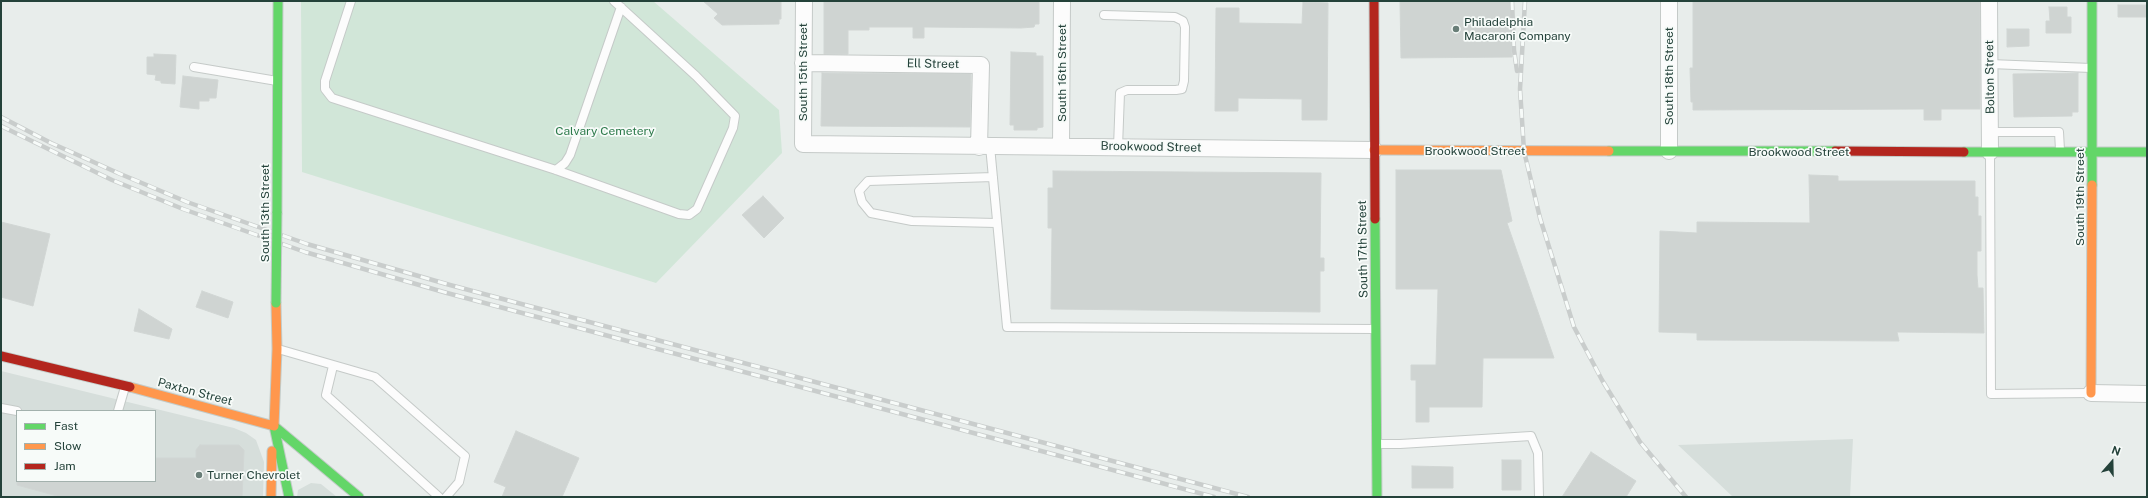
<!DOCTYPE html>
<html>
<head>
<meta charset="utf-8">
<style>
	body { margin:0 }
	#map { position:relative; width:2148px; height:498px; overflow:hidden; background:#e8edeb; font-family:"Public Sans",sans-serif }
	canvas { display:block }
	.frame { position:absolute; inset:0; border:2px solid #24423a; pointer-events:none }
	.legend { position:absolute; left:16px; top:410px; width:140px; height:72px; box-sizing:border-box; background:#f7fbf9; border:1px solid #a3b1ad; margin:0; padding:5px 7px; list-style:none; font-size:12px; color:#24423a }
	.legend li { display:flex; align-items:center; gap:8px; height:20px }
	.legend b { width:20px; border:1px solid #a3b1ad }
	.north { position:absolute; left:2092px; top:442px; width:40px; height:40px; -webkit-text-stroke:3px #f7fbf9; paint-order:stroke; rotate:20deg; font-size:11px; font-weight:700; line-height:16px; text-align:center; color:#24423a }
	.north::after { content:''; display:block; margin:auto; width:14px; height:18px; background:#24423a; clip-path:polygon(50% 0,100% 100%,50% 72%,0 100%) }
</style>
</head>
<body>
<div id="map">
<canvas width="2148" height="498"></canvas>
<div class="frame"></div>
<ul class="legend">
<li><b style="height:5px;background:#63d668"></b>Fast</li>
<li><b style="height:5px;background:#ff974d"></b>Slow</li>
<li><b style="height:5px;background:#b3261e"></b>Jam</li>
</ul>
<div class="north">N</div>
</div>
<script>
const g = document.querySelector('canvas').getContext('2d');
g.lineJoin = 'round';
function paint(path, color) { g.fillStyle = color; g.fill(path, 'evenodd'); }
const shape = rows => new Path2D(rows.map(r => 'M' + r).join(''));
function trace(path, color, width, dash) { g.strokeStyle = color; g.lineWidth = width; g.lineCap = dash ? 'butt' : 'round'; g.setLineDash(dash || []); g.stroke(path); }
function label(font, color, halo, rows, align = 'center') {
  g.font = font + ' "Public Sans",sans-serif'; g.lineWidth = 3.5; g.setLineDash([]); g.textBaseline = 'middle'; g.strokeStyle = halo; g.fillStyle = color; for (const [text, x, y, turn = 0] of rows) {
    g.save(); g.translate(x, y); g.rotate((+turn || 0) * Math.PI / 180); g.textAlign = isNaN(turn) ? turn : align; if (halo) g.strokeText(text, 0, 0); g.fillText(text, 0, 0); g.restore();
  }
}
paint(shape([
	[1,371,234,428,246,433,256,440,264,462,263,497,1,497],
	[17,411,155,411,155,481,17,481],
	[1853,439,1850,497,1733,497,1678,445],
	[311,483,321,484,337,497,297,497,298,490]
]), '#d6dedb');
paint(shape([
	[301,1,653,1,779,110,782,153,656,283,302,172]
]), '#d1e6d8');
const building = shape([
	[703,1,781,1,781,19,779,19,779,24,722,25,714,18,718,14,703,1],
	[824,1,1037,1,1039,2,1039,24,1035,24,1034,27,1021,28,924,27,924,38,913,38,913,27,869,27,869,30,848,30,848,54,824,54,824,1],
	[1400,1,1511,1,1512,57,1401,58,1400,1],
	[1693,1,1980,1,1980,109,1941,109,1941,120,1924,120,1924,109,1693,110,1693,102,1691,102,1690,68,1693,68,1693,1],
	[1303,2,1328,3,1327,120,1302,120,1302,99,1238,98,1238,111,1215,111,1216,8,1239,8,1239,23,1302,24,1303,2],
	[2118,5,2147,5,2147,17,2118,17,2118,5],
	[2049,7,2067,7,2067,17,2071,17,2071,33,2046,33,2046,21,2050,21,2049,7],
	[2007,29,2029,29,2029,46,2007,47,2007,29],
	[1011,52,1036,53,1036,56,1043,56,1043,127,1037,128,1037,130,1014,130,1014,125,1010,125,1011,52],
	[154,54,176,55,175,84,161,83,161,81,155,80,156,75,147,74,147,57,154,57,154,54],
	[822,73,971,74,970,127,821,126,822,73],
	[2078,73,2078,112,2072,112,2072,116,2014,117,2013,74,2078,73],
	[183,76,218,80,216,98,209,98,209,101,199,101,199,109,180,107,183,76],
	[1396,170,1501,170,1512,221,1507,223,1554,358,1483,358,1482,407,1429,407,1429,422,1416,422,1416,380,1411,380,1411,365,1436,365,1438,289,1396,289,1396,170],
	[1053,171,1321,173,1320,258,1324,258,1324,271,1320,271,1320,312,1051,309,1052,228,1048,228,1048,188,1053,188,1053,171],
	[1809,175,1838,176,1838,181,1975,181,1975,197,1978,197,1978,216,1981,216,1981,251,1977,251,1977,275,1978,288,1983,288,1984,333,1897,332,1899,341,1697,340,1697,333,1659,332,1660,231,1697,233,1697,222,1810,223,1809,175],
	[763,196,784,218,764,238,742,215,763,196],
	[1,222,50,234,33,306,1,297,1,222],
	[202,291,233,302,228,318,196,307,202,291],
	[139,309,172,329,169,339,134,331,139,309],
	[516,431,579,458,562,497,502,497,506,487,494,482,516,431],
	[200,445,239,445,244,450,242,497,61,497,17,485,17,481,155,481,155,458,196,458,196,450,200,445],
	[1591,452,1636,481,1626,497,1562,497,1591,452],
	[1502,460,1521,460,1521,490,1502,490,1502,460],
	[1412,466,1453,467,1453,488,1412,488,1412,466]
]);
paint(building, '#cfd4d2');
trace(building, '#d1d6d4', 1);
const lane = shape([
	[351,1,325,81,325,89,332,98,556,170,679,214,689,215,697,209,733,128,735,116,696,76,614,1],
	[1104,15,1175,17,1183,21,1185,27,1184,81,1182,89,1176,90,1127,90,1120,93,1118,147],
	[1990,64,2091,68],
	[194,67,277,81],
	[1990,132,2059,132,2060,150],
	[990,146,1007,327,1375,329],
	[1990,153,1991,394,2091,393],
	[556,170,565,163,570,155,621,7],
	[993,177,868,181,859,191,862,202,871,213,912,221,996,223],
	[278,349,375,377,465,456,459,482,446,497],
	[333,366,326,395,439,497],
	[1,408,17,411],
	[118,411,125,387],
	[1377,444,1400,444,1531,436,1538,453,1539,497]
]);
const street = shape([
	[804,1,803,144,1374,150],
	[1669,1,1669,151],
	[1989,1,1990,152],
	[803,63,981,65,979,147],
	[1061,146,1062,1],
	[2091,393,2147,394]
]);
const fast = shape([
	[1609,151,1835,151],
	[1964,152,2147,152],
	[2092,185,2092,1],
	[277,213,278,1],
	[1375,219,1377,497],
	[274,426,359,497],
	[274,426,289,497]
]);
const slow = shape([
	[1374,150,1609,151],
	[130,387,274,426],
	[2091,393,2092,185],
	[274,426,277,349,276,303],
	[271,497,272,451]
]);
const jam = shape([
	[1374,1,1375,219],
	[1835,151,1964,152],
	[1,356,130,387]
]);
trace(lane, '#c5cac8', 10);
trace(street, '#c5cac8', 18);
trace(fast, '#c3cbc8', 11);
trace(slow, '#c3cbc8', 11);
trace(jam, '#c3cbc8', 11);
trace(lane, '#fcfcfc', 8);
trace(street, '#fcfcfc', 16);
trace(fast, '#63d668', 9);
trace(slow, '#ff974d', 9);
trace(jam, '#b3261e', 9);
const rail = shape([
	[1512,1,1514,50,1517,71],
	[1525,1,1520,89,1524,151,1540,218,1574,327,1602,380,1640,442,1686,497],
	[1,117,51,143,118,173,187,202,307,244,450,285,1248,497],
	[1,126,112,180,183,209,305,252,447,293,1214,497]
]);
trace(rail, '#c9cdcc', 4.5);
trace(rail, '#f7fbf9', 3, [9]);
const fastBridge = shape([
	[276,303,277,213]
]);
trace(fastBridge, '#c3cbc8', 11, []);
trace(fastBridge, '#63d668', 9);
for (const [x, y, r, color] of [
	[1456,29,4,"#697e78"],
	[199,475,4,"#697e78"]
]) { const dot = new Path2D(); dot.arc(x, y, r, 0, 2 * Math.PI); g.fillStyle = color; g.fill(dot); trace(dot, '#f7fbf9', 1.5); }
label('12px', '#24423a', '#f7fbf9', [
	["Philadelphia",1464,22],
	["Macaroni Company",1464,36],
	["Turner Chevrolet",207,475]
], 'left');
label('12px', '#24423a', '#f7fbf9', [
	["Ell Street",933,64,1],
	["South 15th Street",803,72,-90],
	["South 16th Street",1062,73,-90],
	["South 18th Street",1669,76,-90],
	["Bolton Street",1990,77,-91],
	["Brookwood Street",1151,147,1],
	["Brookwood Street",1475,151],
	["Brookwood Street",1799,152],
	["South 19th Street",2080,197,-90],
	["South 13th Street",265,213,-90],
	["South 17th Street",1363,249,-91],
	["Paxton Street",195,392,15]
]);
label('12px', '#2d7a4b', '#f7fbf9', [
	["Calvary Cemetery",605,131]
]);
</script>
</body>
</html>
